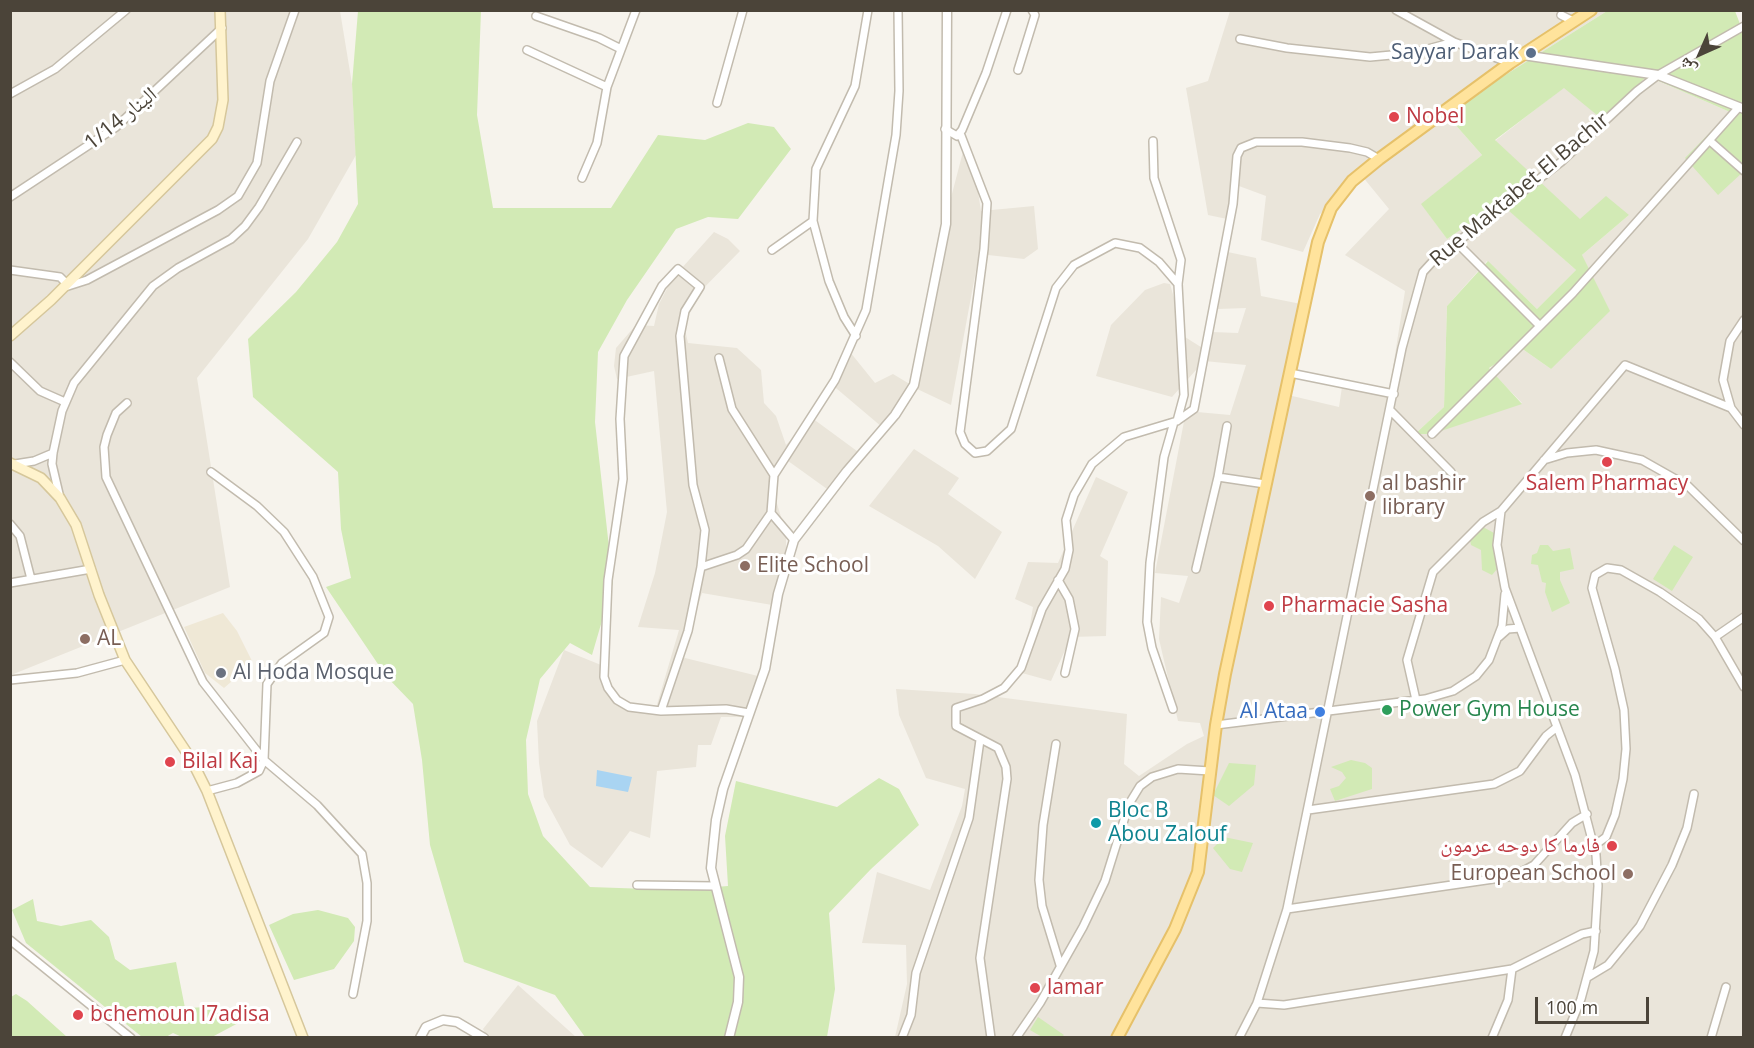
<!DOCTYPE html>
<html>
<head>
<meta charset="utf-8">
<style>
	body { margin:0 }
	#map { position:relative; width:1754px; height:1048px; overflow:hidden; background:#f6f3ec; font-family:"Open Sans","Noto Naskh Arabic",sans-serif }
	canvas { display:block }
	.frame { position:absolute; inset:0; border:12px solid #4b4439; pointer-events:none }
	.north { position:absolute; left:1670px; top:24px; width:60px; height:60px; -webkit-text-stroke:4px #fff; paint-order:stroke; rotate:225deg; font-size:16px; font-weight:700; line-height:24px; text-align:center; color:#4b4439 }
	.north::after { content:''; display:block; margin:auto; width:21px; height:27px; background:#4b4439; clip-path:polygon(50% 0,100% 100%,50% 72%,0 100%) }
	.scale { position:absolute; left:1535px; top:997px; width:114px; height:27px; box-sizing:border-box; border:3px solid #4b4439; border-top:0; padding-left:8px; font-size:18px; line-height:21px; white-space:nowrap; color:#4b4439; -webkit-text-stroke:4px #fff; paint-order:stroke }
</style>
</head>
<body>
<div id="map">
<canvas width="1754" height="1048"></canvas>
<div class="frame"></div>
<div class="north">ش</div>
<div class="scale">100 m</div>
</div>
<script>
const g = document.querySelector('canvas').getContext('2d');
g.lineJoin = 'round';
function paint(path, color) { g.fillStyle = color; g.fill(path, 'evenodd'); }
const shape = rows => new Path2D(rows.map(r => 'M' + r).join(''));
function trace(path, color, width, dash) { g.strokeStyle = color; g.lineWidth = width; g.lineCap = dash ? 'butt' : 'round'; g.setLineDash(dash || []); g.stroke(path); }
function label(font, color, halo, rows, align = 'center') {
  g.font = font + ' "Open Sans","Noto Naskh Arabic",sans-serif'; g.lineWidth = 6; g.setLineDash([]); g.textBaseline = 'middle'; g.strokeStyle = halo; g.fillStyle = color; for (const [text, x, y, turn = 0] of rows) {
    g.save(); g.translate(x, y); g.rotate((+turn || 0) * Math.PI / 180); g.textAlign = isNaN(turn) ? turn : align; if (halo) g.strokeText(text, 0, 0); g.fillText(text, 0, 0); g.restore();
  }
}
paint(shape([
	[11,11,340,11,352,84,356,155,308,239,197,378,230,587,11,675],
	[1230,11,1607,11,1445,113,1482,155,1422,204,1447,239,1500,202,1576,270,1537,309,1487,261,1447,306,1444,407,1416,433,1522,403,1489,369,1521,348,1551,369,1582,255,1629,215,1580,220,1495,141,1564,87,1647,76,1730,112,1743,172,1743,1037,895,1037,907,984,906,945,862,943,877,872,930,890,962,806,965,789,926,778,899,715,896,689,975,694,1127,714,1124,764,1139,776,1187,744,1204,736,1200,723,1178,721,1159,639,1161,597,1179,603,1188,576,1155,573,1186,411,1230,415,1246,365,1204,361,1172,397,1096,376,1111,325,1145,290,1164,283,1170,284,1185,337,1204,349,1212,332,1238,333,1246,308,1218,309,1223,251,1256,258,1261,296,1306,305,1288,395,1339,407,1342,387,1389,393,1405,291,1345,255,1389,209,1362,176,1320,214,1303,252,1261,240,1266,196,1239,186,1232,220,1208,215,1186,88,1208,81],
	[965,144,974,166,981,211,1034,206,1038,249,1024,259,979,254,951,405,913,387,882,427,830,383,850,352,875,383,893,374,913,386,947,213],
	[714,232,728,239,740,251,690,302,682,316,688,343,737,348,761,370,764,403,776,416,786,445,812,418,861,454,834,494,784,458,770,481,786,533,786,548,778,606,702,593,681,657,762,677,750,717,721,717,711,745,698,745,696,767,657,771,650,838,630,831,602,868,570,845,544,797,539,763,537,721,564,650,601,665,613,693,627,702,656,708,679,630,638,627,655,573,667,512,654,371,617,379,614,366,616,348,636,325,654,326,659,304,672,279],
	[914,449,959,478,948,494,1002,532,975,579,938,546,869,506],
	[1096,477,1128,492,1100,556,1108,561,1106,636,1071,637,1051,681,1022,673,1033,607,1015,599,1028,562,1058,563],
	[518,985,576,1037,487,1037,483,1029]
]), '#eae5da');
paint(shape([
	[223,613,237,631,253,663,224,688,205,673,184,627]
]), '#efe8d6');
paint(shape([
	[358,11,481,11,477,115,493,208,611,208,658,135,705,140,748,123,774,127,791,149,738,219,708,217,676,229,627,300,598,352,595,422,613,583,592,655,570,643,540,679,526,740,528,794,543,836,590,887,677,890,728,886,725,836,736,781,837,807,879,778,899,789,919,825,871,869,829,913,835,989,827,1037,585,1037,555,995,464,962,430,845,422,760,413,704,386,676,326,587,351,578,341,529,338,472,253,397,248,339,296,292,337,242,358,204,352,84],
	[1607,11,1735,11,1740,24,1743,23,1743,172,1718,195,1685,158,1730,112,1647,76,1603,120,1564,88,1495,140,1580,219,1606,196,1629,215,1582,255,1610,311,1551,369,1521,348,1489,368,1522,404,1432,434,1415,434,1444,407,1447,306,1488,261,1537,309,1576,270,1500,203,1447,239,1421,204,1482,155,1445,113],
	[1483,527,1494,533,1497,569,1492,575,1482,570,1481,550,1471,545,1470,540],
	[1540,545,1548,545,1553,551,1570,548,1574,569,1560,572,1560,580,1570,603,1552,612,1545,592,1546,583,1542,582,1538,565,1531,564,1532,555,1537,553],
	[1674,545,1693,557,1672,591,1653,579],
	[1351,760,1365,763,1372,768,1372,789,1335,801,1330,789,1339,786,1346,778,1342,772,1331,767],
	[1229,763,1256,765,1254,785,1229,806,1213,795],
	[1224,837,1253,843,1242,872,1230,869,1213,848],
	[33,899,37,921,61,926,91,920,109,937,115,959,130,970,176,962,185,1008,209,1007,237,1012,242,1021,212,1037,182,1037,173,1033,166,1037,142,1037,26,943,12,910],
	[318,910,348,918,355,927,354,941,334,969,294,980,269,925,293,914],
	[16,994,27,1001,67,1037,11,1037,11,997],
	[1038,1017,1064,1035,1062,1037,1042,1037,1030,1030]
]), '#d2eab5');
paint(shape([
	[597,770,632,777,628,792,596,786]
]), '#a9d4f2');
const minor = shape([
	[1396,10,1454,42,1510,63],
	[1561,15,1573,21],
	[536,16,599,38,621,49],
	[1240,39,1287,48,1370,57,1413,53,1454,42],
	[527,50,607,87],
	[1018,70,1035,15,1032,10],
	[10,94,55,69,126,10],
	[717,103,743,10],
	[945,129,957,136,962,130,986,73,1007,10],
	[960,133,987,203,984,249,960,432,965,444,975,453,987,451,1011,429,1056,288,1074,265,1115,243,1140,248,1159,262,1178,284],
	[1153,141,1154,178,1181,260,1178,284,1184,395,1177,421],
	[1710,141,1744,171],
	[582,178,597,143,607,87,636,10],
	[10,197,116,127,222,28],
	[1457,243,1540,326],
	[772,250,813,221],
	[10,270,60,277,67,284],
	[65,287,87,280,218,210,238,196,257,163,270,81,295,10],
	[1744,320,1730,341,1723,380,1731,408,1744,425],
	[856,336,844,317,829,281,813,221,816,169,855,86,868,10],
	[719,358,732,409,774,475],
	[10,362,40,391,65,402],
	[1290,373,1394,394],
	[127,403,116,413,107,435,104,447,106,477,203,682,264,760,317,805,362,854,367,883,367,921,353,994],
	[1391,411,1451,472],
	[1227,426,1218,477,1265,484],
	[1432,434,1573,293,1739,107],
	[1544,460,1567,453,1596,450,1642,460,1688,486,1744,541],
	[15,464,34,461,53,453],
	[60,498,52,464,53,453,62,411,74,383,153,286,178,268,231,239,245,226,259,207,297,142],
	[10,524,20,536,31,579],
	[794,540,771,513,774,475,835,380,866,310,896,135,899,91,898,10],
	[701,567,737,555,746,549,771,513],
	[1196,569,1218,477],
	[1058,580,1069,599,1075,629,1065,673],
	[10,583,91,569],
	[1499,637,1508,629,1520,628],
	[1715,637,1744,617],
	[10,680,77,673,125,660],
	[1416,700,1407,660,1433,572,1483,522,1501,511],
	[1173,709,1152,648,1147,622,1150,563,1164,457,1174,422],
	[661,711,688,631,701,567,705,530,693,485,680,336,685,311,700,287,678,269,662,286,624,356,620,419,623,479,608,580,604,677,608,688,617,700,629,707,661,711,726,709,749,713],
	[1216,725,1425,699,1453,691,1476,676,1489,660,1502,626,1505,594],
	[1056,744,1043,825,1039,880,1042,906,1060,965],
	[207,791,237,783,259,771,264,760,267,684,282,663,324,633,329,617,313,577,284,532,257,506,211,472],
	[1308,810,1494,784,1520,771,1546,736,1557,727],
	[1595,845,1606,837,1615,815,1623,779,1626,749,1624,710,1615,669,1592,588,1595,575,1607,568,1621,570,1660,592,1699,619,1715,637,1744,687],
	[637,885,714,886],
	[1287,909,1514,876,1534,865,1572,823,1587,814],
	[10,940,131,1038],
	[1588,977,1608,965,1640,926,1672,865,1687,828,1694,794],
	[1257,1003,1284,1005,1512,969],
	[902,1038,911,1015,916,973,969,818,980,740],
	[991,1038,980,958,1007,779,1006,767,998,748,956,726,956,708,983,699,1004,688,1021,668,1042,609,1065,569,1069,550,1066,520,1074,495,1092,464,1124,437,1177,421,1194,409,1233,204,1237,156,1241,148,1256,142,1302,142,1350,148,1367,152,1379,159],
	[1016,1038,1040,1003,1083,927,1105,881,1129,804,1140,786,1152,777,1178,769,1210,771],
	[1239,1038,1257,1003,1287,909,1402,348,1423,272,1434,260,1561,162,1637,91,1658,75,1744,26],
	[1492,1038,1508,1000,1512,969,1582,934,1596,931],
	[1565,1038,1581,999,1594,951,1598,886,1596,855,1575,775,1505,588,1497,545,1501,511,1625,365,1731,408],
	[1711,1038,1726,987]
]);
const tertiary = shape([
	[1523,55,1658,75,1744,109],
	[420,1038,426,1027,443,1020,457,1022,484,1038],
	[729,1038,738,1002,739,977,711,868,716,820,723,789,765,669,778,594,794,540,847,471,895,415,914,385,946,224,947,10]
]);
const secondary = shape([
	[10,336,51,300,212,139,218,127,223,100,220,10],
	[10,463,41,478,60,498,76,525,99,595,125,660,191,759,207,791,303,1038]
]);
const primary = shape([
	[1117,1038,1175,929,1198,872,1216,725,1225,674,1318,242,1331,208,1352,181,1379,159,1510,63,1591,10]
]);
trace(minor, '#c2bbae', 10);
trace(tertiary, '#c2bbae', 11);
trace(secondary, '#d6c79b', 12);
trace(primary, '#e6c16a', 14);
trace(minor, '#fff', 7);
trace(tertiary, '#fff', 8);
trace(secondary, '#fff3cd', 9);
trace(primary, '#ffe39c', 10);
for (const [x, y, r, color] of [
	[1531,53,6,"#5c6f8a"],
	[1394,117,6,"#e0444e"],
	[1607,462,6,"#e0444e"],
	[1370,496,6,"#8d6e63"],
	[745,566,6,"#8d6e63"],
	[1269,606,6,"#e0444e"],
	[85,639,6,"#8d6e63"],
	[221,673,6,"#6b7280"],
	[1387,710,6,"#2e9e5b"],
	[1320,712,6,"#3f7fe0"],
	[170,762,6,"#e0444e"],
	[1096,823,6,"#0f9aa8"],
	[1612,846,6,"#e0444e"],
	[1628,874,6,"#8d6e63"],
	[1035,988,6,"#e0444e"],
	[78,1015,6,"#e0444e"]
]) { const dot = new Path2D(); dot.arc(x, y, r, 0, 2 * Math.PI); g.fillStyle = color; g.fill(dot); trace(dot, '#fff', 2); }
label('21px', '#4e5e75', '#fff', [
	["Sayyar Darak",1519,53]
], 'right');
label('21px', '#be3a42', '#fff', [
	["Nobel",1406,117],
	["Salem Pharmacy",1607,484,"center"],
	["Pharmacie Sasha",1281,606],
	["Bilal Kaj",182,762],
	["فارما كا دوحه عرمون",1600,846,"right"],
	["lamar",1047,988],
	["bchemoun l7adisa",90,1015]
], 'left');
label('21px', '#4b4439', '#fff', [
	["الينار 1/14",121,119,-39],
	["Rue Maktabet El Bachir",1520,190,-40]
]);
label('21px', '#785e54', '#fff', [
	["al bashir",1382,484],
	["library",1382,508],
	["Elite School",757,566],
	["AL",97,639],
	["European School",1616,874,"right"]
], 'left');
label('21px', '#5b616d', '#fff', [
	["Al Hoda Mosque",233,673]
], 'left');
label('21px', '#27864d', '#fff', [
	["Power Gym House",1399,710]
], 'left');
label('21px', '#366cbe', '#fff', [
	["Al Ataa",1308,712]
], 'right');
label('21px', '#0d838f', '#fff', [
	["Bloc B",1108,811],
	["Abou Zalouf",1108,835]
], 'left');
</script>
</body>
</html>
